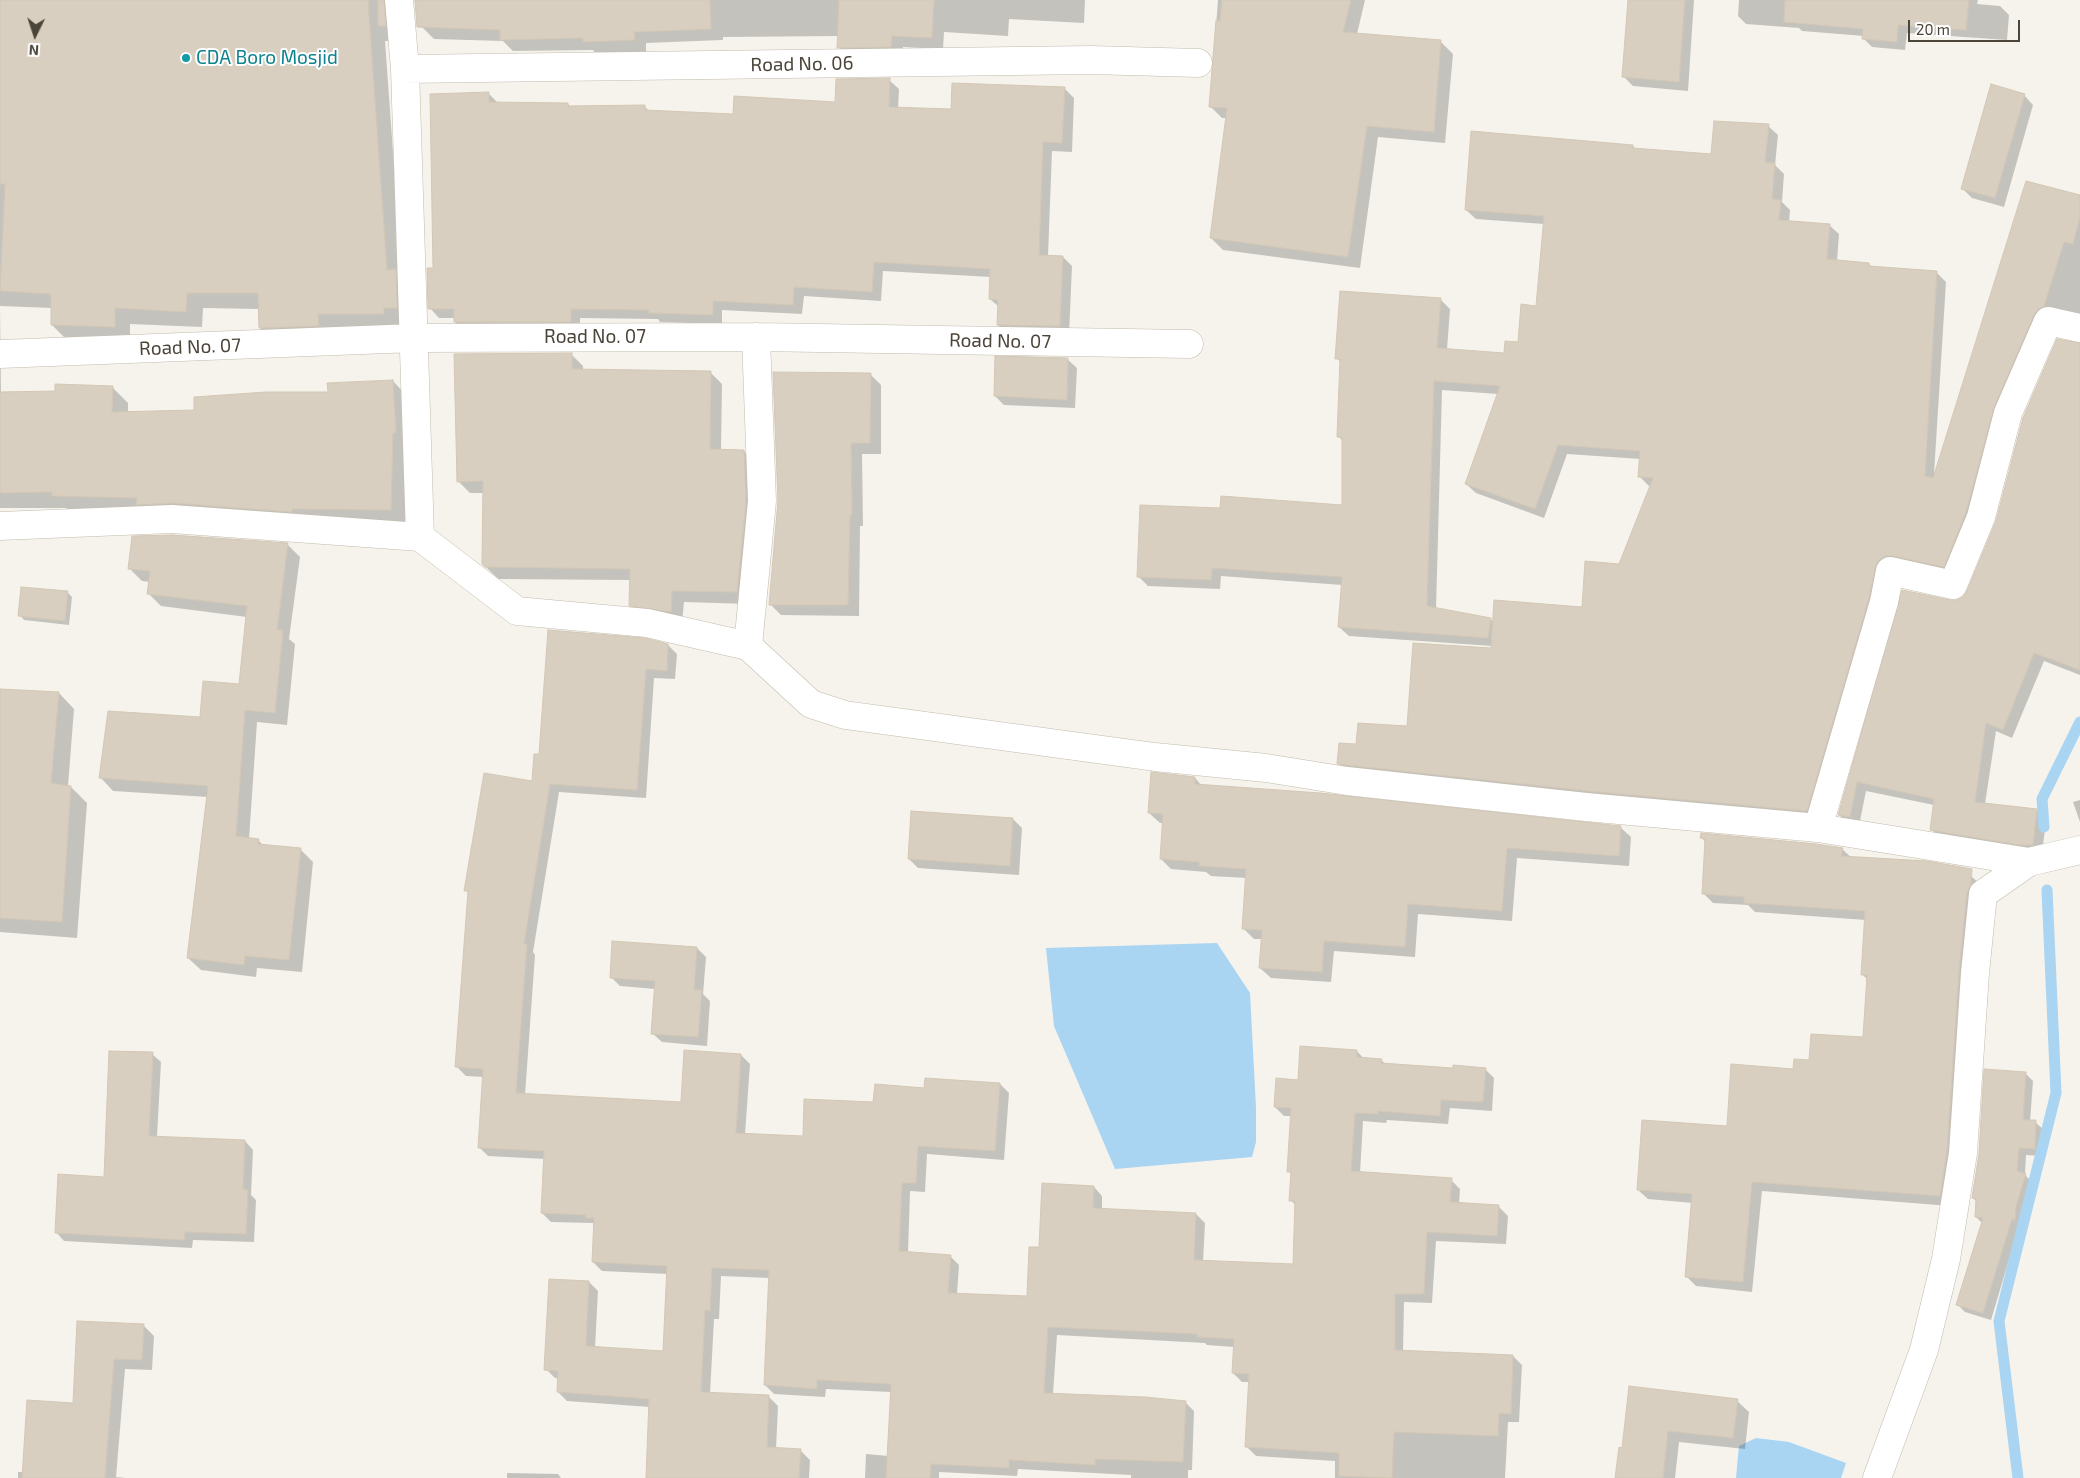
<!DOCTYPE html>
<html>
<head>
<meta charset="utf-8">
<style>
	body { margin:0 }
	#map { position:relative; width:2080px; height:1478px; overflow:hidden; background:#f6f3ec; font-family:"Exo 2",sans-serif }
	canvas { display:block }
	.north { position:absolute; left:10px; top:10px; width:50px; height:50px; -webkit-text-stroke:4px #fff; paint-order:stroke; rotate:184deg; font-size:14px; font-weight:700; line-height:20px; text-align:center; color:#4b4439 }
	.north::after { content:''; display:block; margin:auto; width:18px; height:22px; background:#4b4439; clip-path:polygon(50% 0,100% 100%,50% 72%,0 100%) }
	.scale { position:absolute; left:1908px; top:20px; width:112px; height:22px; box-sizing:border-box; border:2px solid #4b4439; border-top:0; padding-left:6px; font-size:15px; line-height:18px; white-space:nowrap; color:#4b4439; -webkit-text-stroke:4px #fff; paint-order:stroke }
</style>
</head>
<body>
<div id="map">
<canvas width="2080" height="1478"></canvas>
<div class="north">N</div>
<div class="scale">20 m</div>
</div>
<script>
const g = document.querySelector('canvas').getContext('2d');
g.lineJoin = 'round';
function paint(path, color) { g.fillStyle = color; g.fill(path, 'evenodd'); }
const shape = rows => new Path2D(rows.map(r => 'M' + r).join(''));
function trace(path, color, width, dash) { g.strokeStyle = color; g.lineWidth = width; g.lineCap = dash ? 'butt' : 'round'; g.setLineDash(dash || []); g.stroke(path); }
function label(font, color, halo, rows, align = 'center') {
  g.font = font + ' "Exo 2",sans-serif'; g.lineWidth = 4; g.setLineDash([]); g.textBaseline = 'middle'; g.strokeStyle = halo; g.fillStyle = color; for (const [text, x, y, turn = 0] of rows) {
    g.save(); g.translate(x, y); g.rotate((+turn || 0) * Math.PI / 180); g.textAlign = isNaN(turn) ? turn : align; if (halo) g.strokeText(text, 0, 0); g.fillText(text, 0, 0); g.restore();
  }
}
paint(shape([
	[1217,943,1250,993,1256,1108,1256,1142,1252,1157,1115,1169,1054,1026,1046,948],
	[1756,1438,1789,1442,1846,1463,1841,1478,1736,1478,1739,1446]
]), '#a9d4f2');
paint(shape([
	[0,0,388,0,392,41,385,41,402,277,400,330,276,344,260,328,259,309,203,308,202,327,130,324,130,342,68,341,52,325,52,308,0,306,1,393,56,392,112,387,128,403,128,413,195,411,329,393,393,381,408,397,407,526,69,511,66,508,0,508],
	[424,0,1085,0,1084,23,1009,19,1008,36,944,32,943,49,903,47,903,58,850,59,839,47,839,36,723,37,723,40,646,43,646,52,596,54,593,50,513,51,503,41,434,39,422,27],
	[1218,0,1365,0,1357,34,1441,42,1453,54,1445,143,1378,137,1360,268,1223,250,1211,238,1227,118,1222,118,1210,106],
	[1629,0,1694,0,1688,91,1633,86,1624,77],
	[1739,0,1978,0,1977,4,2000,6,2009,15,2007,40,1907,33,1905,50,1872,47,1864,39,1864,36,1802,31,1799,28,1746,24,1738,16],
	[889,80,899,89,898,109,952,111,1064,88,1074,98,1072,152,1052,151,1048,256,1063,257,1072,266,1069,335,1008,334,998,325,999,307,990,299,991,277,883,271,881,301,804,296,802,314,722,310,722,324,660,322,658,319,580,318,580,331,465,331,455,322,455,318,439,318,430,308,435,269,489,94,499,104,568,104,571,108,644,106,649,111,734,116,836,104],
	[2024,95,2033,105,2004,207,1972,198,1963,189],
	[1768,126,1778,135,1775,165,1784,174,1782,202,1790,210,1789,222,1829,225,1839,234,1837,261,1869,264,1873,268,1936,272,1946,282,1934,474,2080,196,2080,319,2062,315,1953,576,1903,565,1816,820,1348,773,1339,763,1357,746,1408,728,1492,650,1492,646,1349,636,1339,627,1342,585,1221,576,1220,589,1148,586,1138,576,1222,509,1343,506,1343,441,1338,436,1341,363,1337,358,1440,299,1450,309,1447,350,1505,354,1519,344,1537,307,1544,224,1476,219,1466,210,1633,146,1636,150,1712,155],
	[1442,390,1498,394,1466,484,1476,493,1544,518,1567,454,1641,459,1639,476,1649,486,1651,486,1620,565,1583,608,1494,622,1490,619,1436,609],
	[2080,344,2080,675,2044,661,2012,738,1996,731,1985,804,2036,810,2046,820,2042,854,1941,839,1932,830,1934,805,1866,791,1859,826,1849,824,1839,815,1950,602,1958,601,1964,597],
	[571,354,583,366,583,371,710,372,722,384,721,451,744,451,756,463,749,604,684,602,682,623,643,617,631,605,631,580,498,579,483,564,484,493,470,493,458,481],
	[1067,359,1077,368,1075,408,1004,405,995,396],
	[870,374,881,385,881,454,862,454,863,526,860,526,859,616,781,615,770,604],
	[287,544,300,557,289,639,295,644,287,725,257,722,249,839,258,840,263,845,300,849,313,862,302,972,257,968,256,977,201,970,188,958,208,797,113,791,101,778,202,719,240,685,247,617,161,606,148,593,150,582,142,581,129,568],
	[68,593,72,597,69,625,24,620,20,615],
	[668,645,677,654,675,679,654,678,646,798,559,792,533,952,535,955,525,1095,682,1103,741,1055,750,1064,745,1134,804,1137,875,1104,926,1089,1000,1084,1009,1093,1004,1160,927,1154,925,1192,910,1191,908,1253,950,1256,959,1265,957,1294,1028,1297,1040,1248,1094,1187,1102,1196,1102,1210,1196,1214,1205,1223,1203,1262,1294,1266,1296,1206,1291,1200,1292,1174,1289,1171,1291,1116,1284,1116,1275,1107,1299,1081,1357,1051,1364,1059,1381,1060,1387,1065,1454,1070,1485,1069,1494,1078,1492,1111,1450,1108,1448,1124,1387,1120,1386,1123,1363,1121,1360,1173,1451,1180,1460,1189,1459,1204,1499,1207,1508,1216,1506,1244,1436,1241,1432,1303,1404,1302,1403,1352,1513,1356,1522,1365,1519,1422,1508,1422,1505,1478,1335,1478,1335,1461,1256,1456,1247,1447,1250,1382,1242,1382,1233,1373,1234,1347,1207,1345,1205,1343,1057,1335,1053,1394,1185,1402,1194,1411,1192,1470,1188,1470,1188,1478,1131,1478,1131,1475,1018,1469,1017,1476,939,1472,939,1478,865,1478,866,1454,889,1456,891,1392,826,1389,825,1397,774,1394,765,1385,770,1278,721,1276,719,1319,714,1319,710,1394,769,1397,778,1406,776,1449,801,1451,810,1460,809,1478,647,1478,650,1407,567,1401,558,1392,559,1378,555,1378,546,1369,589,1282,598,1291,595,1348,664,1352,668,1274,602,1271,593,1262,593,1223,551,1222,542,1213,545,1159,488,1156,479,1147,483,1077,466,1076,457,1067,469,893,466,890,533,782,540,755],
	[0,690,59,693,74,709,68,786,71,787,87,803,77,938,0,932],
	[1195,778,1202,786,1620,827,1631,837,1629,866,1517,858,1512,921,1418,914,1415,957,1334,951,1331,982,1271,978,1260,968,1262,939,1254,939,1243,928,1247,878,1211,876,1206,872,1171,869,1161,859,1164,823,1160,823,1149,813],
	[2080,800,2080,822,2073,802],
	[1013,819,1022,828,1019,875,918,868,909,859],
	[1702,838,1842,849,1852,858,1971,876,1981,885,1950,1206,1762,1191,1752,1292,1696,1286,1687,1277,1693,1203,1648,1199,1638,1190,1728,1127,1795,1070,1810,1061,1864,1039,1868,980,1862,974,1866,920,1755,912,1748,905,1713,903,1703,893,1706,843],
	[697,948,706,957,703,994,710,1001,707,1046,662,1042,652,1033,655,989,620,986,611,977],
	[152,1054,161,1062,157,1137,245,1141,253,1150,251,1195,256,1200,254,1242,193,1240,192,1248,64,1241,56,1232,105,1178],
	[2025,1073,2033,1081,2030,1122,2035,1122,2043,1129,2042,1156,2026,1155,2025,1175,2033,1183,2023,1215,2022,1227,2019,1226,1991,1320,1965,1312,1957,1304,1982,1223,1976,1217,1977,1202,1973,1198],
	[143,1325,154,1336,152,1370,125,1369,116,1477,126,1478,18,1478,18,1472,24,1472,74,1405],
	[1737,1401,1749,1412,1745,1449,1679,1442,1675,1478,1616,1478,1623,1449],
	[507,1473,558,1474,561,1478,507,1478]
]), '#0003');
trace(shape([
	[2044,827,2042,799,2080,722],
	[2018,1478,1999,1321,2056,1093,2047,890]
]), '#a9d4f2', 11);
const building = shape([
	[0,0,368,0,387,270,396,269,397,308,384,308,384,314,318,314,319,326,259,328,258,293,187,293,186,312,115,308,115,327,51,325,51,294,0,291,5,184,0,184,0,0],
	[378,0,384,0,386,26,378,26,378,0],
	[415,0,710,0,711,29,634,32,635,40,583,42,583,38,500,40,500,30,417,27,415,0],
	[839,0,934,0,932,38,892,36,891,47,837,48,839,0],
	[1222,0,1351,0,1343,32,1441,40,1434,132,1367,126,1348,257,1210,238,1227,108,1209,107,1216,20,1220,21,1222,0],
	[1628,0,1685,0,1679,82,1622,77,1628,0],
	[1785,0,1969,0,1966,30,1898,25,1897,42,1862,39,1863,29,1784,22,1785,0],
	[890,78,889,107,951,109,952,83,1065,87,1062,143,1043,142,1039,255,1063,256,1060,326,997,325,998,300,989,299,990,269,874,262,872,292,794,287,793,305,713,301,713,315,649,313,649,310,571,309,571,322,454,322,454,309,428,309,427,268,433,268,430,94,489,92,489,102,568,103,568,106,645,105,645,110,733,114,734,96,835,102,836,79,890,78],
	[1991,84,2025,94,1995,198,1961,189,1991,84],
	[1714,121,1769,124,1765,162,1775,163,1772,199,1781,200,1779,220,1830,224,1827,259,1869,263,1869,266,1937,271,1925,476,1933,478,2026,181,2080,195,2080,217,2073,244,2064,242,2044,306,2038,309,2034,315,1994,407,1966,512,1944,567,1893,556,1885,556,1878,561,1875,568,1869,598,1807,811,1588,791,1337,764,1339,743,1356,744,1358,723,1407,726,1413,643,1491,648,1494,600,1582,607,1585,561,1619,564,1653,478,1638,477,1640,451,1558,445,1535,509,1465,484,1500,386,1434,381,1427,606,1491,618,1488,638,1338,627,1342,577,1212,568,1211,580,1137,577,1140,505,1220,508,1221,496,1342,505,1342,437,1337,437,1340,359,1335,359,1340,291,1441,298,1437,348,1504,353,1505,341,1518,342,1521,304,1536,306,1544,216,1465,210,1471,131,1633,145,1633,148,1711,154,1714,121],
	[2057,339,2080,343,2080,670,2034,653,2003,730,1986,723,1975,802,2037,809,2033,845,2019,845,1930,830,1934,799,1857,782,1850,817,1838,815,1902,590,1950,600,1956,600,1963,597,1967,591,1996,521,2023,418,2057,339],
	[572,353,572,369,711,371,710,449,744,450,746,501,737,592,672,591,671,612,629,606,630,569,485,567,482,564,483,481,457,482,454,354,572,353],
	[995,356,1068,358,1067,400,994,396,995,356],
	[773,372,871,373,870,443,851,443,852,515,850,515,848,605,769,605,778,501,773,372],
	[393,380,396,433,393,433,391,510,292,509,292,512,173,503,136,505,137,498,52,496,52,492,0,493,0,392,55,391,55,384,113,386,112,412,194,410,194,397,266,392,328,392,327,383,393,380],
	[172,535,288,543,277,630,283,630,275,713,245,710,236,836,259,839,258,844,301,848,289,960,245,956,244,965,187,958,208,786,99,778,108,711,200,717,203,681,239,684,247,606,147,594,150,571,128,569,132,536,172,535],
	[21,587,68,591,65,621,18,616,21,587],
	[548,630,645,638,668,644,667,671,646,669,637,790,550,784,524,944,527,944,516,1093,681,1102,684,1050,741,1054,736,1133,803,1136,804,1099,873,1102,875,1084,924,1088,925,1078,1000,1083,995,1151,918,1146,916,1183,902,1183,899,1251,951,1255,948,1293,1027,1296,1029,1247,1039,1247,1042,1183,1094,1186,1093,1208,1196,1213,1194,1260,1293,1264,1295,1201,1289,1201,1291,1172,1287,1172,1291,1108,1274,1107,1276,1078,1298,1080,1300,1046,1357,1050,1357,1057,1382,1059,1381,1063,1453,1068,1453,1065,1486,1068,1483,1102,1441,1100,1440,1116,1378,1111,1378,1114,1355,1113,1351,1171,1452,1178,1450,1202,1499,1205,1497,1236,1427,1232,1424,1294,1395,1294,1395,1350,1513,1355,1511,1414,1499,1413,1498,1436,1394,1432,1392,1478,1339,1476,1339,1453,1245,1447,1249,1374,1232,1373,1234,1339,1197,1337,1197,1334,1048,1327,1044,1393,1145,1397,1186,1401,1183,1462,1095,1459,1095,1465,1009,1460,1009,1468,931,1464,930,1478,886,1478,891,1384,817,1380,817,1389,764,1385,769,1270,712,1268,710,1311,705,1310,701,1392,769,1395,767,1447,801,1449,799,1478,646,1478,649,1399,557,1392,558,1371,544,1370,549,1279,589,1281,586,1346,663,1351,667,1266,592,1262,594,1218,586,1218,586,1215,541,1213,544,1151,478,1148,483,1069,455,1067,468,891,464,891,484,773,532,781,534,754,539,754,548,630],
	[0,689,59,692,51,783,71,786,62,922,0,918,0,689],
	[1151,772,1195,777,1195,784,1320,793,1621,826,1619,856,1507,848,1502,911,1408,904,1405,947,1324,941,1322,972,1259,968,1262,930,1242,929,1246,869,1199,866,1199,862,1160,859,1163,814,1148,813,1151,772],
	[911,811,1013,818,1010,866,908,859,911,811],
	[1701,833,1816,844,1843,848,1841,856,1927,861,1972,869,1971,884,1967,892,1959,971,1947,1151,1940,1196,1752,1182,1743,1282,1685,1277,1692,1194,1637,1190,1642,1120,1727,1126,1731,1064,1793,1069,1794,1059,1809,1060,1811,1034,1863,1037,1867,975,1861,975,1865,911,1744,903,1744,897,1702,894,1705,839,1700,838,1701,833],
	[612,941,697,947,694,990,702,990,698,1037,651,1034,655,981,610,978,612,941],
	[109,1051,153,1052,149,1136,245,1140,243,1189,248,1190,246,1234,185,1232,184,1240,55,1233,58,1174,104,1177,109,1051],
	[1984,1069,2026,1072,2023,1120,2036,1120,2035,1149,2019,1148,2017,1171,2026,1174,2016,1206,2015,1220,2012,1219,1983,1313,1956,1305,1983,1218,1975,1217,1976,1199,1972,1198,1979,1154,1984,1069],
	[77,1321,144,1324,142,1360,114,1359,105,1478,22,1478,27,1400,73,1403,77,1321],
	[1629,1386,1738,1399,1733,1438,1668,1431,1663,1478,1615,1478,1619,1447,1622,1448,1629,1386]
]);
paint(building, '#d8cfc1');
trace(building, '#d3c7b4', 1);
const minor = shape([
	[399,0,405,69,420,537],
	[405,69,1091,60,1198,63],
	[0,354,414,338,756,337,1189,344],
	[0,526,172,519,420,537,517,611,647,623,748,646,811,704,845,715,1155,757,1266,768,1347,781,1586,807,1818,828,2029,862,1983,894,1975,973,1963,1153,1946,1259,1924,1350,1877,1478],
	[748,646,762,501,756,337],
	[1818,828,1884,602,1890,571,1953,585,1981,517,2008,413,2048,321,2080,328],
	[2029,862,2080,850]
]);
trace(minor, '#c2bbae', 29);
trace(minor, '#fff', 28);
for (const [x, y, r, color] of [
	[186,58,5,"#0f9aa8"]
]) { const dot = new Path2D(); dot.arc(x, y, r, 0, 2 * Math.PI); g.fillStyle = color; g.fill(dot); trace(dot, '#fff', 2); }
label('19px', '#0d838f', '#fff', [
	["CDA Boro Mosjid",196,58]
], 'left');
label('19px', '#4b4439', '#fff', [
	["Road No. 06",802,64,-1],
	["Road No. 07",595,337],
	["Road No. 07",1000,341,1],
	["Road No. 07",190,347,-2]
]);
</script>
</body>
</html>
